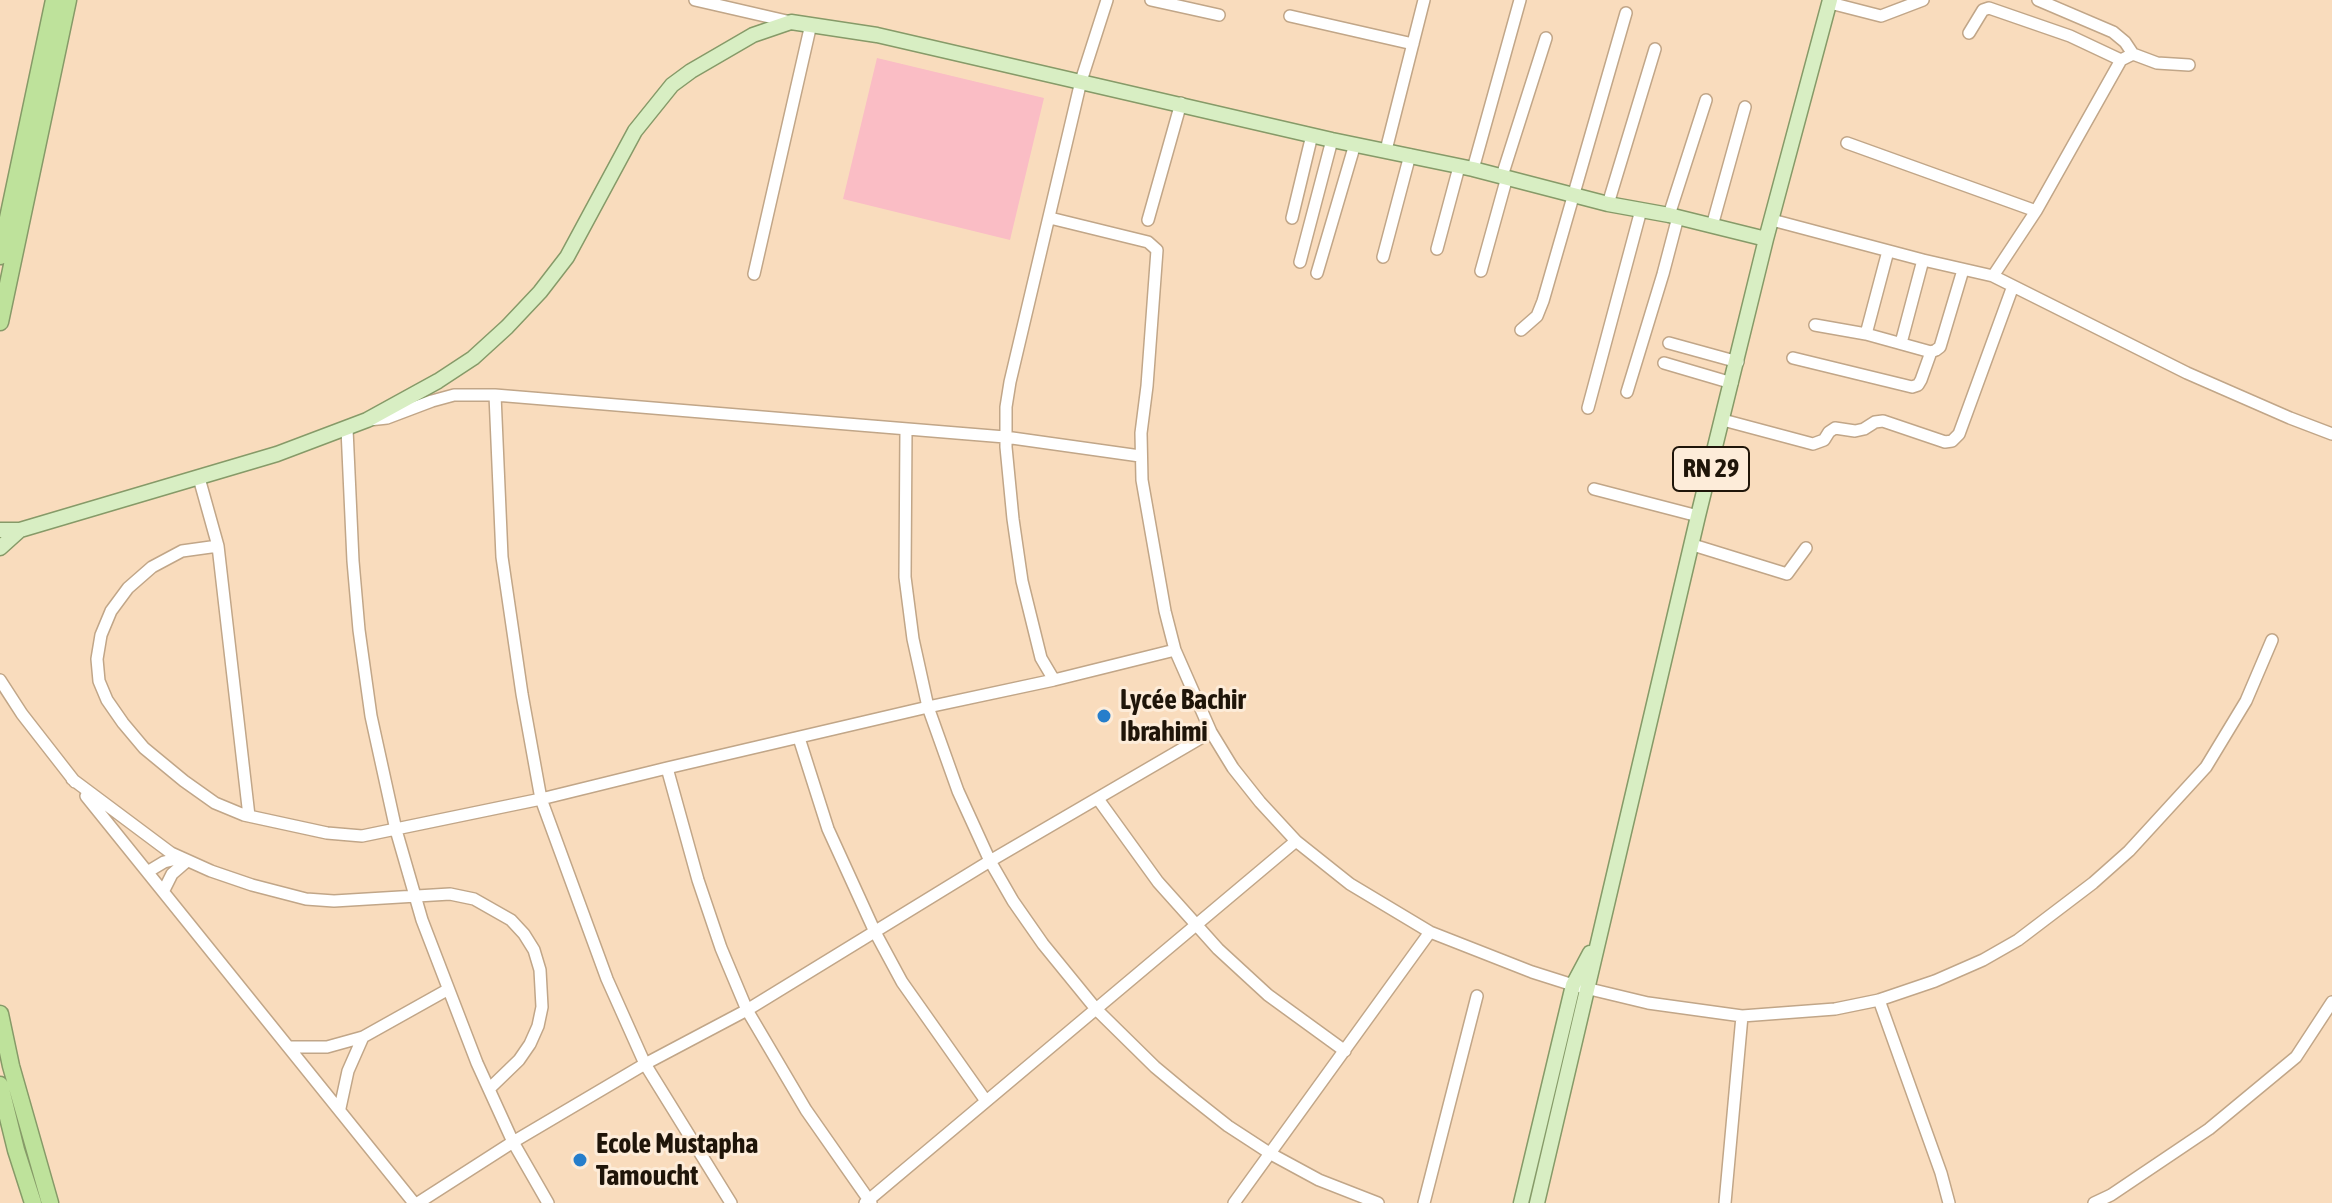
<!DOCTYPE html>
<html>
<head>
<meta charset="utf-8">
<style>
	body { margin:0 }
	canvas { display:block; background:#f9dcbd }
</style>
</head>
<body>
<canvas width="2332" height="1203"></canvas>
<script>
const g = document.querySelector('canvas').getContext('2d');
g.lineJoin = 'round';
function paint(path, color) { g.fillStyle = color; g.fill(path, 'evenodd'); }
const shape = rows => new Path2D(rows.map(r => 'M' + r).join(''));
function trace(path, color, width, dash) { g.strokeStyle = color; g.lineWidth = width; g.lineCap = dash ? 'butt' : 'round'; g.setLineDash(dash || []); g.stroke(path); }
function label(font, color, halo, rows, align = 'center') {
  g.font = font + ' "Asap Condensed",sans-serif'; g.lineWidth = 6; g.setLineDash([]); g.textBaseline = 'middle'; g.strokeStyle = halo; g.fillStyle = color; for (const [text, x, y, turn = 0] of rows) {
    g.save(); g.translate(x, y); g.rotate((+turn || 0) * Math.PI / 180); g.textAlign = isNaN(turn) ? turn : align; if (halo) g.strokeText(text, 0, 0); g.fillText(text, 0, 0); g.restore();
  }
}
paint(shape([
	[877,58,1044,98,1010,240,843,199]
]), '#fabdc5');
const minor = shape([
	[695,0,791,22],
	[1151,0,1219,15],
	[2038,0,2113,32,2125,42,2133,54],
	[1830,3,1881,16,1923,0],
	[1290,16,1413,44],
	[1969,33,1983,10,1989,8,2070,36,2121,60],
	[1847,143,2036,211],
	[1386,150,1424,0],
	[1473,169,1520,0],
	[1502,176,1546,38],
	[1608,204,1655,49],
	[1669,215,1706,100],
	[1050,218,1148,242,1157,250,1147,386,1141,433,1142,480,1165,611,1175,650,1211,732,1233,768,1260,802,1296,841,1350,884,1430,932,1532,972,1573,985,1648,1003,1742,1016,1835,1009,1879,1000,1935,981,1983,960,2018,940,2093,883,2129,851,2206,767,2246,701,2272,640],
	[1292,218,1312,135],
	[1148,220,1181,103],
	[1772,220,1923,260,1993,276,2187,373,2290,418,2332,434],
	[1712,226,1745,107],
	[1437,249,1459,167],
	[1383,257,1410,155],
	[1300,262,1332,140],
	[1481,271,1507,177],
	[1317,273,1355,144],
	[754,274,811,24],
	[1993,276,2036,211,2121,60,2133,54,2157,63,2189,65],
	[1815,325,1866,334,1931,352,1936,350,1940,347,1963,270],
	[1521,330,1537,316,1543,301,1626,13],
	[1866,334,1888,251],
	[1669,343,1738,362],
	[1901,343,1923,260],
	[1793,358,1912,387,1918,385,1921,380,1931,352],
	[1664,363,1732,383],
	[1627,392,1663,274,1678,217],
	[495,395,502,557,522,694,541,799,607,979,645,1064,731,1203],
	[1588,408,1641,210],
	[369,420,387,418,432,401,454,395,495,395,1005,437,1140,456],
	[1723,420,1813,444,1824,440,1829,432,1835,428,1855,431,1864,429,1875,422,1883,421,1945,442,1952,441,1959,434,2013,286],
	[347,429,353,561,359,630,371,716,396,830,422,920,477,1063,513,1142,548,1203],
	[906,429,905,577,913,639,928,707,958,791,990,861,1013,901,1043,944,1096,1009,1155,1067,1185,1092,1228,1126,1271,1154,1319,1180,1378,1203],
	[199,478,218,546,249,816],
	[1594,489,1698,516],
	[1693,545,1787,574,1806,548],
	[218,546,182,551,152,567,128,588,111,611,101,635,97,659,99,681,107,700,123,723,144,748,184,781,215,803,244,815,327,833,362,836,541,799,667,768,928,707,1054,680,1175,650],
	[0,680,22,714,75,782],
	[1054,680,1041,658,1022,581,1013,519,1006,447,1006,407,1010,382,1081,81,1107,0],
	[799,738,828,829,875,932,902,982,986,1101],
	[667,768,698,880,721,948,747,1010,806,1110,871,1203],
	[72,779,171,853,211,871,252,885,306,899,334,901,450,894,474,899,511,920,524,934,534,950,540,970,542,1007,538,1026,530,1044,519,1060,489,1089],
	[86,796,414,1203],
	[1098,799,1158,882,1218,949,1268,995,1345,1051],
	[149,871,164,862,180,858],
	[164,890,172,874,187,861],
	[1879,1000,1941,1173,1949,1203],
	[290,1047,327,1047,363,1037,447,990],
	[340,1108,348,1071,363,1037],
	[418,1203,513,1142,645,1064,747,1010,990,861,1211,732],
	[865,1203,1296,841],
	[1234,1203,1430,932],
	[1424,1203,1477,996],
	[1725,1203,1742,1016],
	[2094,1203,2111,1195,2209,1129,2296,1057,2332,1002]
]);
const major = shape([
	[0,530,20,530,277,454,367,420,438,381,473,358,507,327,540,292,567,257,635,131,672,85,691,71,753,35,791,22,877,35,1332,140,1473,169,1608,204,1669,215,1766,239],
	[0,548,20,530],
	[1521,1203,1573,985,1590,953],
	[1537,1203,1698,516,1766,239,1830,0]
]);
const highway = shape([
	[0,256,54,0],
	[0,322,68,0],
	[0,1014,11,1066,50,1203],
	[0,1085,16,1150,33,1203]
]);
trace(minor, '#c1a688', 14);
trace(major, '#869a68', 17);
trace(highway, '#869a68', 19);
trace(minor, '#fff', 11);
trace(major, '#d8eec3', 14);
trace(highway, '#bee29b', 16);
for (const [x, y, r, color] of [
	[1104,716,8,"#267ecb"],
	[580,1160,8,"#267ecb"]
]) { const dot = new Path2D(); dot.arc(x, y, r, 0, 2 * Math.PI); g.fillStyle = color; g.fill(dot); trace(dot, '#fdecd9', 3); }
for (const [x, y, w] of [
	[1711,469,76]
]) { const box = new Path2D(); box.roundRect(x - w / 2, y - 22, w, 44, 6); g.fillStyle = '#fdecd9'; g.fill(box); trace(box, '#1f1509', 2); }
label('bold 26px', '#1f1509', null, [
	["RN 29",1711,469]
]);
label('bold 28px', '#1f1509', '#fdecd9', [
	["Lycée Bachir",1120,700],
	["Ibrahimi",1120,732],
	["Ecole Mustapha",596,1144],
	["Tamoucht",596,1176]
], 'left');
</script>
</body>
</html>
